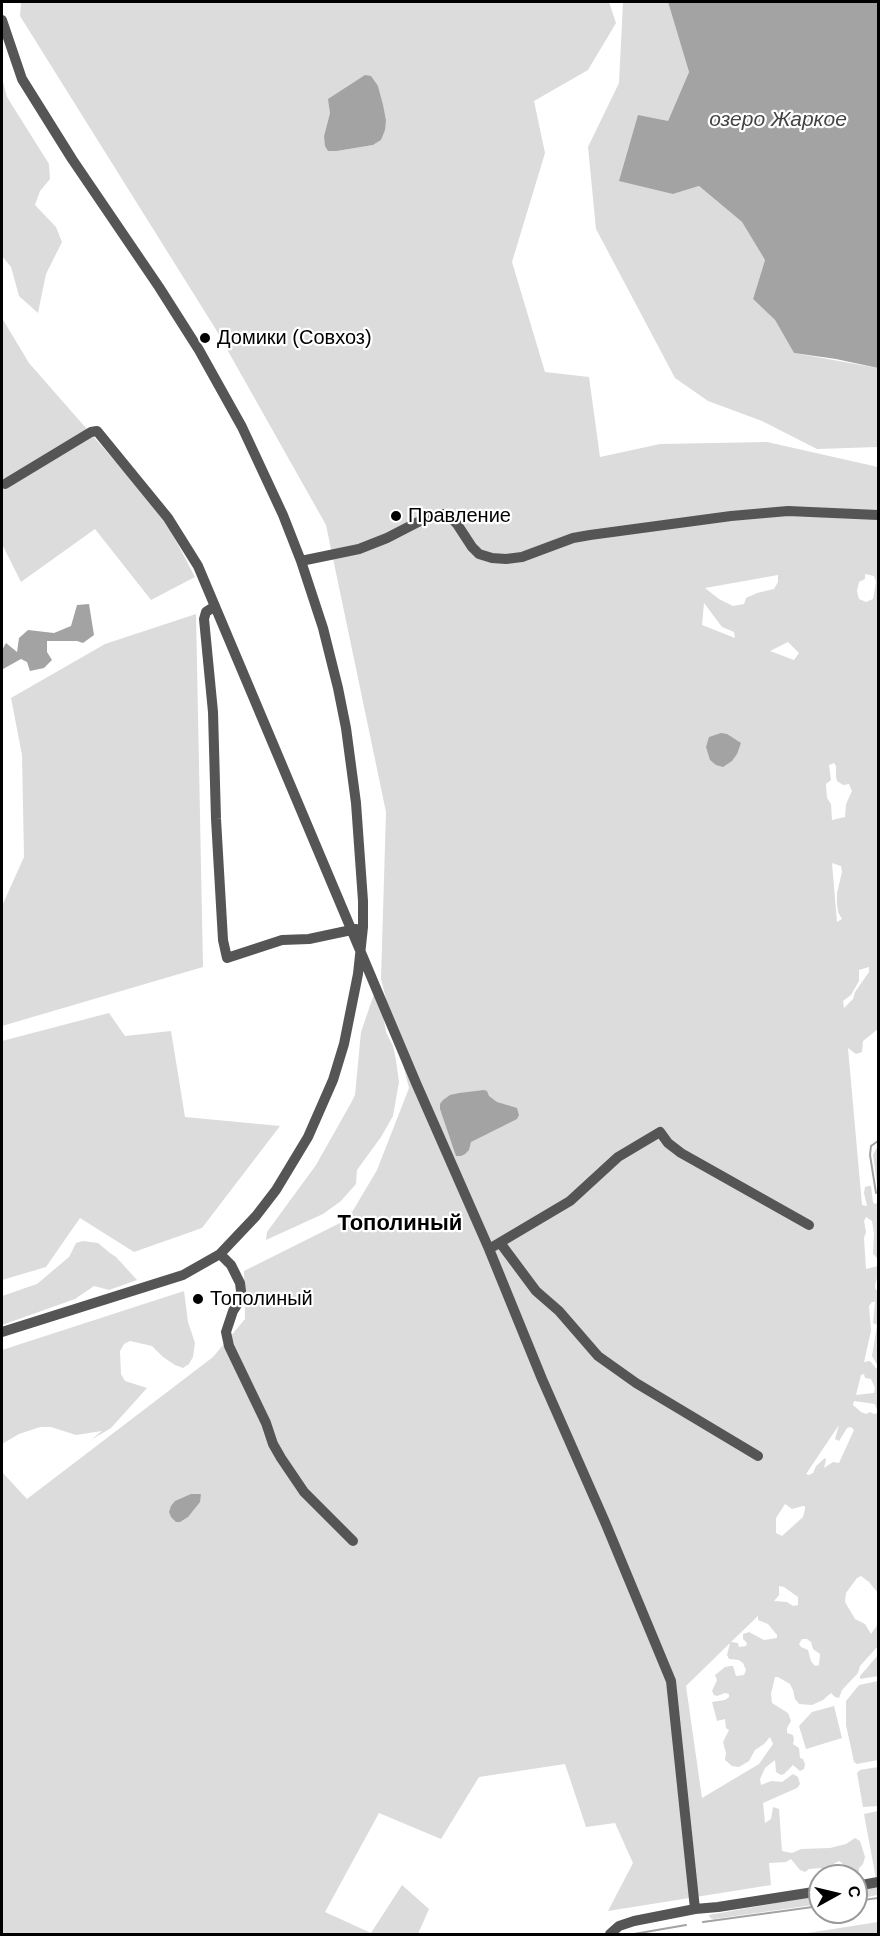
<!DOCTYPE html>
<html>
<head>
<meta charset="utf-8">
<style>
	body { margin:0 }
	#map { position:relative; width:880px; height:1936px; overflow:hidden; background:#fff; font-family:Helvetica,sans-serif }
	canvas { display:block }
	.frame { position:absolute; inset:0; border:3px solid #000; pointer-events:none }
	.north { position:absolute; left:808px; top:1864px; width:60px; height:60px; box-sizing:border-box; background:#fff; border:2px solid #999; border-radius:50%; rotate:82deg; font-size:16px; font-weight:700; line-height:24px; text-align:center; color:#000 }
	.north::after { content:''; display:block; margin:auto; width:21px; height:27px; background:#000; clip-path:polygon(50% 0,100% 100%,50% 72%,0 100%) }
</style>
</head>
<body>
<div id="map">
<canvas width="880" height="1936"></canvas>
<div class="frame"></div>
<div class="north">С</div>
</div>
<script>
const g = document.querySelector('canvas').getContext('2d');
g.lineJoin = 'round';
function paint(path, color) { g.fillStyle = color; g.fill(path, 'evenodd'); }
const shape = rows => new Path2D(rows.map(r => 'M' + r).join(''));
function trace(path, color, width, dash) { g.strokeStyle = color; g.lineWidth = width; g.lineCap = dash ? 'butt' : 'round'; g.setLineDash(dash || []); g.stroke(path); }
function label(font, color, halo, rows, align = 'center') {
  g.font = font + ' Helvetica,sans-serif'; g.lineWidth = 4.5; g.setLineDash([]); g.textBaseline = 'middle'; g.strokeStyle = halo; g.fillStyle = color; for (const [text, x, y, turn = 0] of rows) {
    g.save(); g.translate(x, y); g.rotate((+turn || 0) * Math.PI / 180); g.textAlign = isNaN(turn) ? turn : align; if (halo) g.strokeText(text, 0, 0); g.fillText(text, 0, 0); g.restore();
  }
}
paint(shape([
	[21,2,609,2,616,23,588,70,534,101,545,153,512,262,545,372,589,377,600,457,660,444,767,442,878,467,878,1029,863,1041,862,1052,856,1054,848,1048,862,1205,867,1206,864,1193,865,1187,869,1186,871,1186,873,1202,875,1204,877,1203,877,1184,873,1155,878,1145,878,1265,878,1259,873,1254,874,1233,872,1221,866,1217,864,1221,866,1232,864,1238,866,1269,878,1266,878,1278,877,1278,875,1286,876,1290,878,1291,878,1366,872,1356,877,1325,873,1323,875,1302,872,1302,869,1306,871,1331,864,1362,870,1361,876,1368,878,1369,878,1593,869,1582,861,1576,857,1578,846,1593,845,1602,855,1619,865,1624,871,1634,878,1624,878,1646,860,1666,858,1673,842,1690,839,1698,835,1697,831,1693,823,1700,812,1705,799,1704,795,1699,793,1690,790,1684,778,1677,775,1677,771,1694,772,1703,788,1713,791,1721,787,1728,787,1733,793,1735,794,1739,793,1744,799,1748,800,1758,803,1759,805,1764,804,1769,800,1771,793,1765,784,1774,781,1775,776,1772,775,1760,765,1768,760,1779,761,1785,771,1781,782,1782,793,1774,798,1777,800,1784,797,1788,763,1803,765,1823,771,1819,773,1807,779,1809,782,1851,792,1853,801,1849,830,1848,846,1844,855,1838,860,1841,865,1857,863,1864,859,1868,859,1874,856,1878,856,1876,834,1876,835,1872,841,1871,843,1867,842,1863,839,1861,824,1869,821,1868,809,1869,805,1872,800,1870,791,1859,786,1862,769,1863,771,1885,608,1911,633,1863,615,1823,586,1827,565,1764,479,1777,441,1839,379,1813,325,1912,371,1933,402,1885,429,1909,418,1934,2,1934,2,1472,27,1499,213,1357,245,1319,244,1271,348,1219,377,1170,409,1088,381,979,386,812,326,525,215,328,20,16],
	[378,86,386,120,381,140,373,145,337,151,328,151,324,136,330,113],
	[865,574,874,576,876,582,873,599,866,602,859,599,857,591,859,582,865,579],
	[778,575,778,582,774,589,757,593,746,598,744,604,733,606,719,599,705,588],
	[704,603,722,627,734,632,735,638,702,625],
	[788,642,799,653,794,660,770,651],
	[834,763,836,766,836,777,837,781,843,785,849,784,852,791,846,804,845,817,832,820,831,804,827,798,826,784,831,780,829,765],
	[832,863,841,866,842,872,837,893,837,904,838,912,842,919,837,922],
	[869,967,869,972,855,992,853,999,844,1008,843,1001,851,995,859,981,859,970],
	[864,1374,865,1378,871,1379,875,1388,874,1393,856,1395,861,1375],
	[854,1401,875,1404,878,1413,874,1414,870,1412,866,1414,861,1412,853,1405],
	[839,1425,835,1439,839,1441,847,1428,851,1427,854,1430,839,1463,833,1462,824,1468,826,1460,825,1458,816,1466,813,1473,809,1475,806,1474],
	[785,1504,792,1509,803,1506,805,1506,805,1509,803,1517,782,1536,776,1533,776,1518],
	[779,1586,784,1587,798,1597,798,1605,793,1606,787,1602,774,1601,779,1595],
	[758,1616,758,1620,768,1624,777,1635,777,1638,764,1640,749,1632,743,1634,743,1639,747,1643,746,1646,739,1647,738,1643,731,1642],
	[802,1639,807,1639,811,1642,813,1649,820,1654,819,1665,815,1666,811,1661,808,1650,801,1647,799,1644],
	[730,1643,727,1655,729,1659,739,1660,743,1663,746,1670,744,1675,736,1676,733,1666,730,1666,725,1667,715,1675,717,1680,712,1691,714,1695,717,1696,725,1693,729,1694,729,1697,725,1700,712,1702,717,1721,725,1719,726,1728,729,1730,723,1742,726,1753,725,1760,732,1766,739,1767,749,1761,755,1750,764,1744,770,1737,773,1744,759,1764,702,1798,686,1686],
	[623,2,668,2,689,72,668,121,673,194,699,186,742,222,765,260,753,299,775,320,794,353,878,368,878,447,817,449,762,421,708,401,675,378,596,229,588,147,619,83],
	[2,78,7,97,49,164,50,179,40,191,35,205,56,227,62,242,46,274,38,313,19,296,11,267,2,256],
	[2,318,29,363,163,516,195,577,151,600,95,529,21,582,2,544],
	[196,614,203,967,2,1026,2,906,24,857,22,755,11,698,105,644],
	[374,994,383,1015,386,1032,393,1046,396,1060,399,1082,393,1116,381,1137,357,1170,356,1184,341,1201,323,1214,266,1240,267,1232,316,1165,351,1103,355,1095,361,1032],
	[109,1013,125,1036,171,1031,185,1117,280,1126,202,1228,134,1252,80,1218,46,1267,2,1280,2,1041],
	[83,1241,98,1243,110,1253,116,1257,137,1280,109,1290,94,1286,75,1299,2,1325,2,1296,37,1284,69,1257,76,1243],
	[184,1291,188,1322,195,1343,193,1357,189,1364,183,1368,175,1365,163,1357,152,1346,130,1341,124,1344,120,1351,121,1374,125,1381,147,1388,111,1428,91,1440,102,1431,76,1435,51,1427,40,1427,19,1434,2,1444,2,1350],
	[878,1655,878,1676,860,1679,860,1676],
	[878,1681,878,1760,857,1764,854,1762,846,1725,846,1701,859,1685],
	[834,1706,842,1738,806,1749,799,1726,812,1712],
	[878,1767,878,1806,863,1807,857,1773,860,1770],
	[878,1811,878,1878,876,1879,864,1814],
	[878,1885,878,1895,856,1899,856,1889],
	[820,1895,820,1904,714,1919,710,1918,709,1915],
	[878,1922,878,1934,801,1934]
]), '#dcdcdc');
paint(shape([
	[668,2,878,2,878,368,836,359,794,353,775,320,753,299,765,260,742,222,699,186,673,194,619,181,638,115,668,121,689,72],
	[365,75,371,76,378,86,383,105,386,120,385,130,381,140,373,145,337,151,328,151,325,146,324,136,330,113,328,99],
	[89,604,94,635,83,643,77,641,47,641,47,652,52,660,44,668,30,671,27,662,21,659,3,669,2,668,3,659,2,650,6,643,17,652,19,638,28,630,54,633,71,626,77,605],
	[721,733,727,734,741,743,737,754,732,761,723,767,716,765,710,760,706,747,709,737],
	[484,1090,487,1091,489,1096,497,1102,517,1108,519,1115,517,1119,471,1142,469,1150,465,1154,461,1156,456,1156,440,1109,440,1104,443,1100,450,1095,459,1093],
	[191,1494,201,1494,200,1502,188,1517,180,1522,176,1522,171,1517,169,1512,171,1506,175,1501]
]), '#a3a3a3');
trace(shape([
	[876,1193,870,1155,871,1146,878,1141],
	[856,1901,878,1898],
	[703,1922,820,1906],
	[634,1934,686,1925]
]), '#a3a3a3', 2);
trace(shape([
	[2,20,22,79,72,159,159,287,199,350,242,427,283,515,301,561,323,628,338,688,346,728,356,803,363,901,363,927,358,974,344,1044,333,1080,308,1137,276,1190,256,1216,220,1254,183,1275,2,1332],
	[5,484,91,432,97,431,168,518,198,566,416,1083,489,1249,542,1379,605,1522,671,1681,695,1909],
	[301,561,359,549,387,538,418,522,443,514,451,518,457,524,472,547,479,554,492,558,506,559,522,557,573,538,590,535,731,516,788,511,878,515],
	[215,606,206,612,204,619,213,712,216,819,223,940,227,958,282,940,309,939,356,929],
	[501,1244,536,1291,559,1311,598,1356,636,1383,758,1456],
	[489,1249,570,1201,618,1157,660,1132,668,1143,681,1153,809,1225],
	[220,1254,231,1265,240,1283,241,1291,240,1300,233,1311,226,1332,229,1346,266,1423,273,1444,281,1458,304,1492,353,1541],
	[856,1886,878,1882],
	[610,1934,619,1926,634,1921,695,1909,718,1907,820,1891]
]), '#555', 10);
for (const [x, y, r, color] of [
	[205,338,6,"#000"],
	[396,516,6,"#000"],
	[198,1299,6,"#000"]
]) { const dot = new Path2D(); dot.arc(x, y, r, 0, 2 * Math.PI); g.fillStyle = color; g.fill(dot); trace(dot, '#fff', 2); }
label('20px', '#000', '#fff', [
	["Домики (Совхоз)",217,338],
	["Правление",408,516],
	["Тополиный",210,1299]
], 'left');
label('italic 21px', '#444', '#fff', [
	["озеро Жаркое",778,120]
]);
label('bold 22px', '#000', '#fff', [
	["Тополиный",400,1224]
]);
</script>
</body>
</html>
